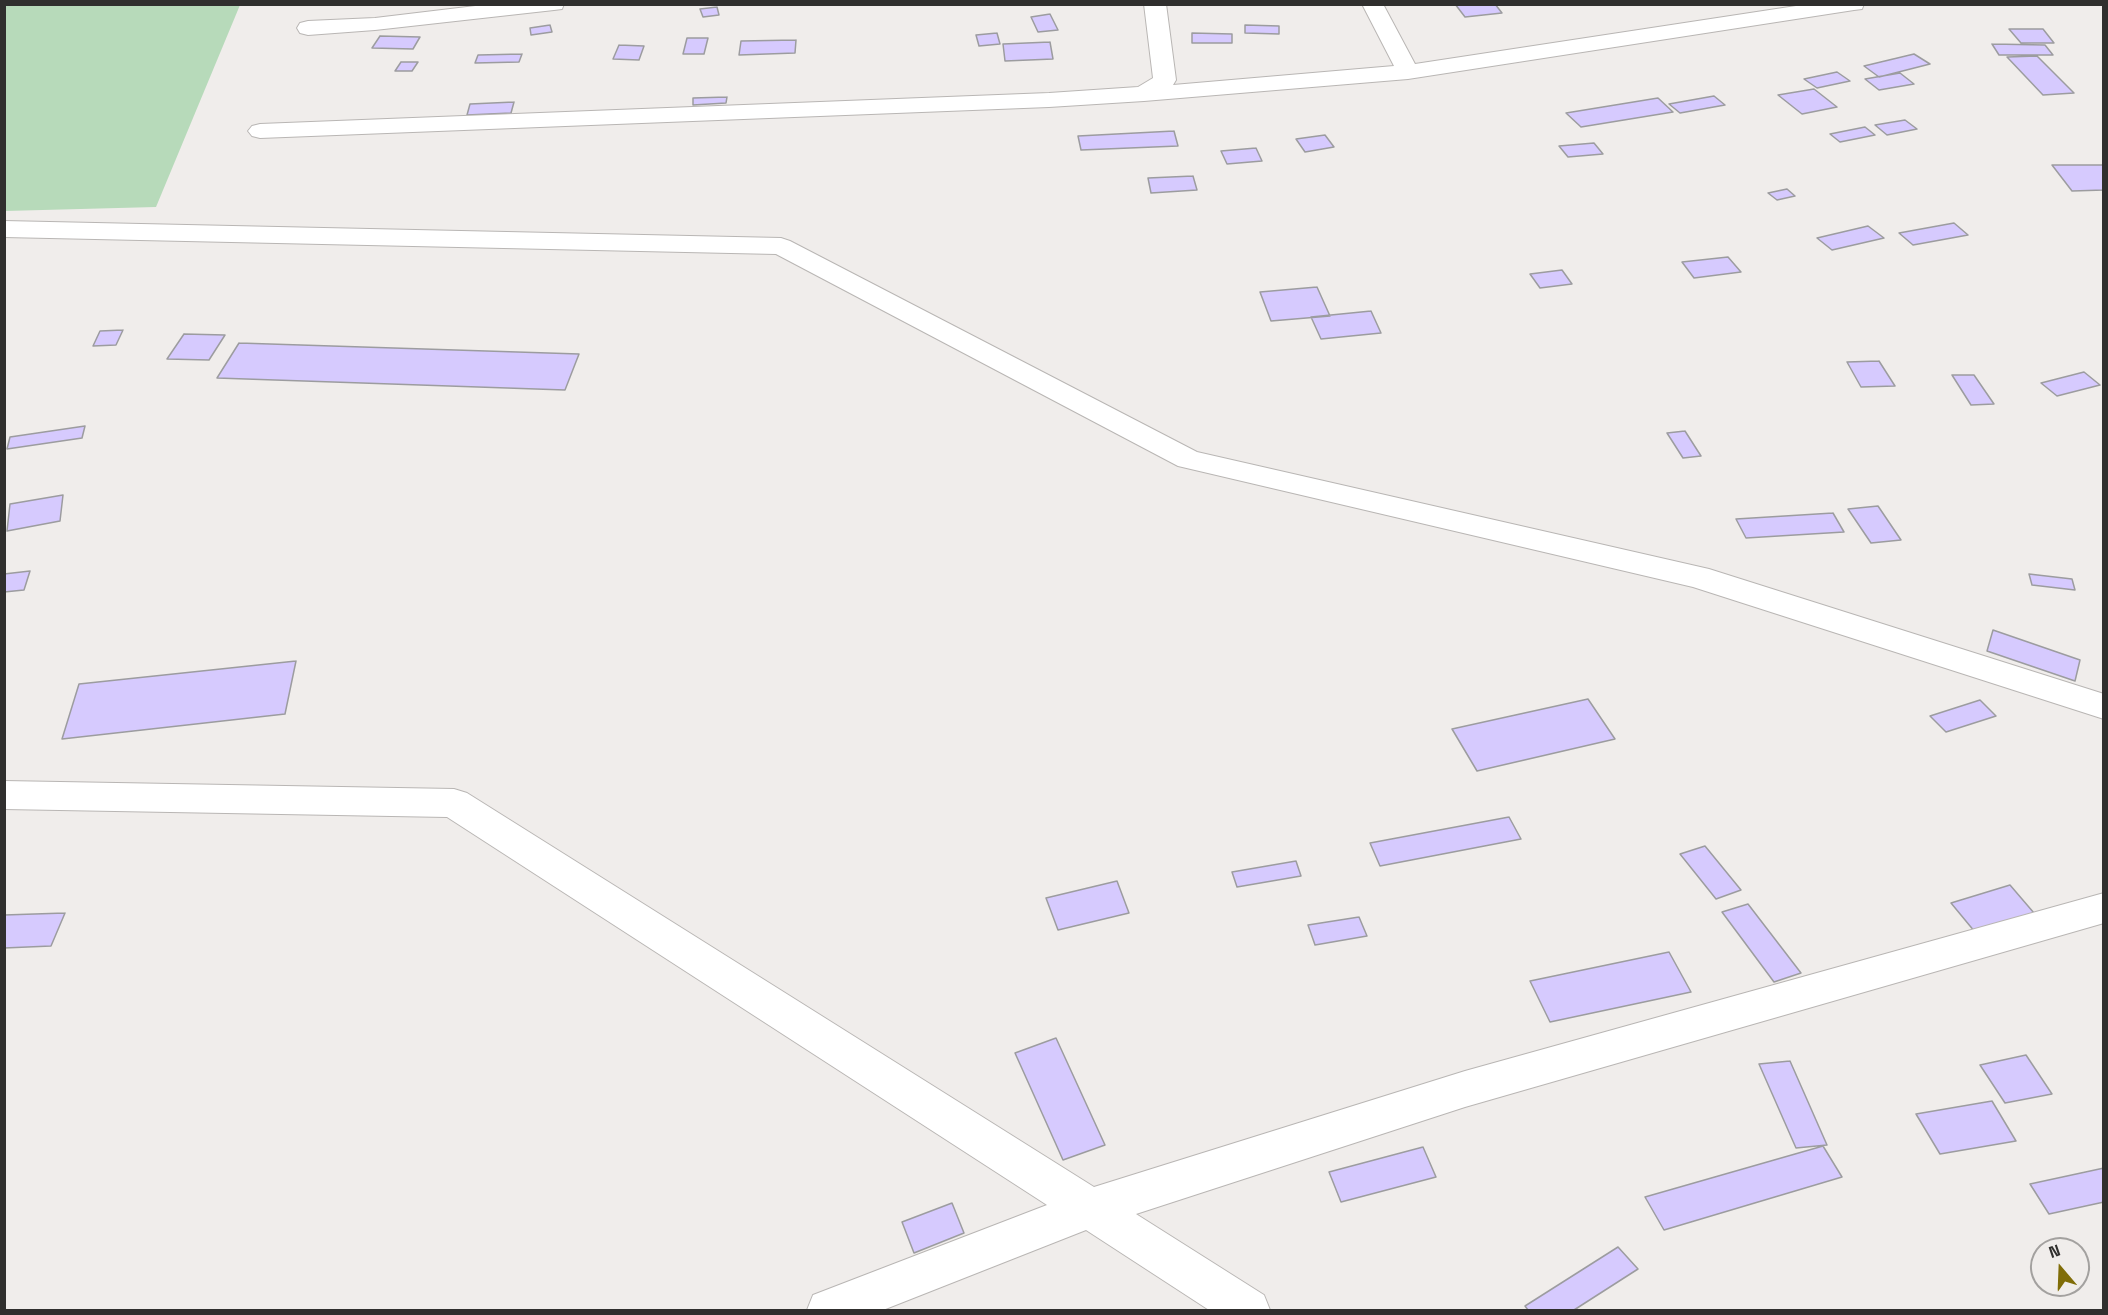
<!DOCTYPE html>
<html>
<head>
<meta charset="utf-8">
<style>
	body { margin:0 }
	#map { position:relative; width:2108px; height:1315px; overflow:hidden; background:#f0edeb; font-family:"Space Grotesk",sans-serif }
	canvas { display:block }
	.frame { position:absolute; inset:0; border:6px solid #302f2e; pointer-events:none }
	.north { position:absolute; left:2030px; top:1237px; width:60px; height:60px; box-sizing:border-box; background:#f0edeb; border:2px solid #a3a19f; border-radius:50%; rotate:341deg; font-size:16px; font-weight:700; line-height:24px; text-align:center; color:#302f2e }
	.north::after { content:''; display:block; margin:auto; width:21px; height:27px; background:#806d08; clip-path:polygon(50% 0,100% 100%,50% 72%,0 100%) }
</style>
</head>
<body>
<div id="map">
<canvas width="2108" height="1315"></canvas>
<div class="frame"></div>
<div class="north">N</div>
</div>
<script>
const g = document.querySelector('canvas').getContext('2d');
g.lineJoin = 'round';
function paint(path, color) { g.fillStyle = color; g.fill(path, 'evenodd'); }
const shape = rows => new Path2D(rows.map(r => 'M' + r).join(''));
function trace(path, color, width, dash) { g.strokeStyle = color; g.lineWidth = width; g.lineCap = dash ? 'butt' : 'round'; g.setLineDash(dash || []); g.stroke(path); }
paint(shape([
	[4,5,240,5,156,207,5,211]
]), '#b7daba');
const building = shape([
	[1455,4,1495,4,1502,13,1465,17,1455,4],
	[717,7,719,15,703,17,700,9,717,7],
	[1050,14,1058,30,1038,32,1031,17,1050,14],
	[550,25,552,32,531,35,530,28,550,25],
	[1245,25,1279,26,1279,34,1245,33,1245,25],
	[2009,29,2043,29,2054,43,2021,43,2009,29],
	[997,33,1000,44,979,46,976,35,997,33],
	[1192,33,1232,34,1232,43,1192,43,1192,33],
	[380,36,420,37,413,49,372,48,380,36],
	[687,38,708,38,704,54,683,54,687,38],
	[796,40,795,53,739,55,741,41,796,40],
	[1050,42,1053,59,1005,61,1003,44,1050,42],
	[1992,44,2045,45,2053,55,1999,55,1992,44],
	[619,45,644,46,639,60,613,59,619,45],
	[522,54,519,62,475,63,478,55,522,54],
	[1914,54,1930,64,1879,77,1864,66,1914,54],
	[2037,56,2074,93,2043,95,2007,57,2037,56],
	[401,62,418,62,412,71,395,71,401,62],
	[1837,72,1850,81,1817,88,1804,79,1837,72],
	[1900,73,1914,84,1879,90,1865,79,1900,73],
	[1814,89,1837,107,1802,114,1778,95,1814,89],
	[1714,96,1725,105,1680,113,1669,104,1714,96],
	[727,97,726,103,693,105,693,98,727,97],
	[1658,98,1673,112,1581,127,1566,113,1658,98],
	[514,102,511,113,467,115,470,104,514,102],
	[1905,120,1917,129,1887,135,1875,125,1905,120],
	[1865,127,1875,135,1840,142,1830,134,1865,127],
	[1174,131,1178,146,1081,150,1078,136,1174,131],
	[1325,135,1334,147,1305,152,1296,139,1325,135],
	[1594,143,1603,154,1568,157,1559,146,1594,143],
	[1256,148,1262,161,1227,164,1221,151,1256,148],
	[2052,165,2104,165,2104,190,2072,191,2052,165],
	[1193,176,1197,190,1151,193,1148,178,1193,176],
	[1787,189,1795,196,1777,200,1768,193,1787,189],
	[1954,223,1968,235,1913,245,1899,233,1954,223],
	[1868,226,1884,238,1832,250,1817,238,1868,226],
	[1728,257,1741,272,1694,278,1682,262,1728,257],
	[1562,270,1572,284,1540,288,1530,274,1562,270],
	[1317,287,1330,316,1271,321,1260,292,1317,287],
	[1371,311,1381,333,1321,339,1311,317,1371,311],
	[123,330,116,345,93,346,100,331,123,330],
	[184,334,225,335,209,360,167,359,184,334],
	[239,343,579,354,565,390,217,378,239,343],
	[1879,361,1895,386,1861,387,1847,362,1879,361],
	[2084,372,2100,385,2057,396,2041,383,2084,372],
	[1952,375,1974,375,1994,404,1971,405,1952,375],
	[85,426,82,438,7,449,10,437,85,426],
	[1685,431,1701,456,1683,458,1667,433,1685,431],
	[63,495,60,521,7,531,10,504,63,495],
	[1878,506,1901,540,1871,543,1848,509,1878,506],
	[1833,513,1844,532,1746,538,1736,519,1833,513],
	[30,571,24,590,4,592,4,574,30,571],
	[2029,574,2072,579,2075,590,2032,585,2029,574],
	[1993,630,2080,660,2075,681,1987,651,1993,630],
	[296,661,285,714,62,739,79,684,296,661],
	[1588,699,1615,739,1477,771,1452,729,1588,699],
	[1980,700,1996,716,1946,732,1930,716,1980,700],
	[1509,817,1521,839,1380,866,1370,843,1509,817],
	[1705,846,1741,890,1716,899,1680,854,1705,846],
	[1296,861,1301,876,1237,887,1232,872,1296,861],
	[1117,881,1129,913,1058,930,1046,898,1117,881],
	[2010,885,2034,913,1975,932,1951,903,2010,885],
	[1748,904,1801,973,1774,982,1722,912,1748,904],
	[65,913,51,946,4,948,4,915,65,913],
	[1359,917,1367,936,1315,945,1308,925,1359,917],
	[1669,952,1691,992,1550,1022,1530,981,1669,952],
	[1056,1038,1105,1145,1063,1160,1015,1053,1056,1038],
	[2026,1055,2052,1094,2005,1103,1980,1065,2026,1055],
	[1790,1061,1827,1145,1796,1148,1759,1064,1790,1061],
	[1992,1101,2016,1141,1940,1154,1916,1114,1992,1101],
	[1823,1146,1842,1177,1664,1230,1645,1197,1823,1146],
	[1423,1147,1436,1177,1341,1202,1329,1172,1423,1147],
	[2104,1168,2104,1202,2049,1214,2030,1184,2104,1168],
	[952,1203,964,1233,914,1253,902,1222,952,1203],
	[1618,1247,1638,1269,1574,1310,1528,1310,1525,1306,1618,1247]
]);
paint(building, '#d6cafe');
trace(building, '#9c9c9f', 1.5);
const minor = shape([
	[492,4,564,4,562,9,554,10,375,30,308,35,300,33,297,28,300,23,308,21,375,18,492,4],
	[1144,4,1166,4,1176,80,1173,85,1394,66,1362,4,1383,4,1415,64,1809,4,1864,4,1862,9,1854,10,1408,79,1144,101,1049,107,260,138,252,136,248,131,252,126,260,124,1049,93,1138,87,1153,78,1144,4],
	[4,221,781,238,790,241,1197,452,1709,569,2104,694,2104,719,1693,587,1178,466,776,254,4,237,4,221],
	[4,781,454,789,467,793,1094,1187,1465,1071,2104,893,2104,923,1465,1107,1136,1214,1264,1295,1270,1310,1209,1310,1086,1230,883,1310,807,1310,813,1295,1047,1205,447,817,4,809,4,781]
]);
trace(minor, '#b9b6b4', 2);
paint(minor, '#fff');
</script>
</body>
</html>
